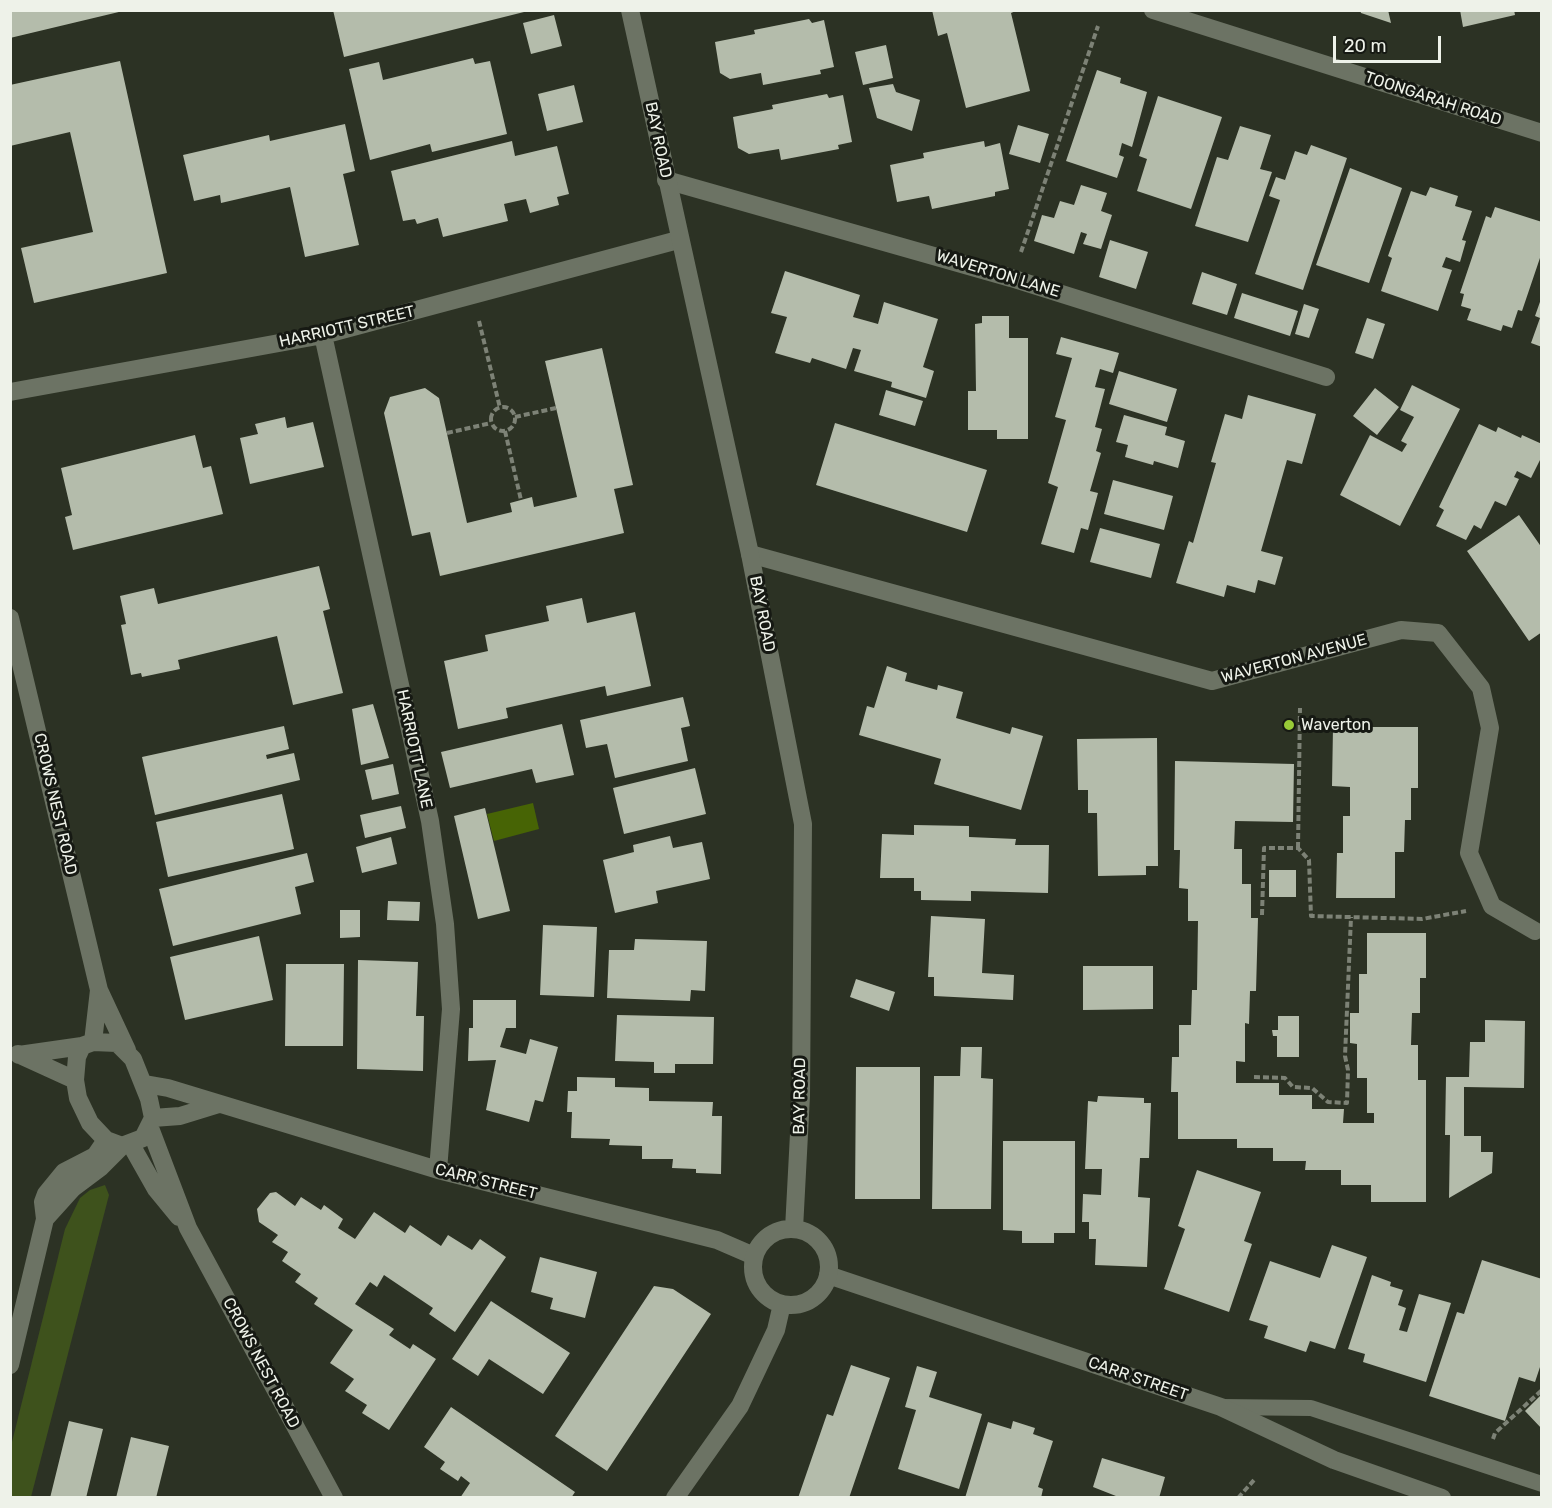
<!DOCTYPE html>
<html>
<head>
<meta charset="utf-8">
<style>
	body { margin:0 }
	#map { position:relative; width:1552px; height:1508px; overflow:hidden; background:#2c3224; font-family:Rubik,sans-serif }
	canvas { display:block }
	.frame { position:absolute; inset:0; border:12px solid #eef2e9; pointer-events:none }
	.scale { position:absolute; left:1333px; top:36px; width:108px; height:27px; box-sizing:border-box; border:3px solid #eef2e9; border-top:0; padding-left:8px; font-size:18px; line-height:21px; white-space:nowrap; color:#eef2e9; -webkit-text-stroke:4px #161913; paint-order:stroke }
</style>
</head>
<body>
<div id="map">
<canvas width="1552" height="1508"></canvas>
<div class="frame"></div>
<div class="scale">20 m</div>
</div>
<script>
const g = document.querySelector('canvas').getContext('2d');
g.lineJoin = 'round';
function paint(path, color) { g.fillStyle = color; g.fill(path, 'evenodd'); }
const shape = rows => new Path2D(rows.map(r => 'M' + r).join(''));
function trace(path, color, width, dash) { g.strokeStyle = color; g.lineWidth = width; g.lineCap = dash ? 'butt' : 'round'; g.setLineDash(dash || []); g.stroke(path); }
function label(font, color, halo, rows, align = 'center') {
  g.font = font + ' Rubik,sans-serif'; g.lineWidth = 6; g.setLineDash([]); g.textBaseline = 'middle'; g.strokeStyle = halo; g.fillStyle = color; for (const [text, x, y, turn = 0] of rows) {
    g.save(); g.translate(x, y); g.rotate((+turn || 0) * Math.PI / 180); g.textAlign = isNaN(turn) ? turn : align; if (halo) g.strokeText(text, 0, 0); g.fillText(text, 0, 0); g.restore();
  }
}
paint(shape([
	[105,1185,109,1195,31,1497,11,1497,11,1446,65,1229,80,1198,90,1190]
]), '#3e521c');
paint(shape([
	[533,803,539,829,494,841,487,814]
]), '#476405');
paint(shape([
	[10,10,123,10,123,11,10,38],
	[333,10,528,10,528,11,344,57],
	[932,10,1018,10,1011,13,1030,91,966,108,947,33,938,36],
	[1360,10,1388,10,1391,23,1361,13],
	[1460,10,1514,10,1515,15,1463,27],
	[554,15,562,46,531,54,523,23],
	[809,19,812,23,824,20,834,67,820,70,821,74,763,85,761,73,730,79,720,73,715,42,755,34,754,30],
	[886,45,893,78,863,85,855,52],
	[473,58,475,64,490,61,507,134,432,152,430,144,370,160,349,69,379,62,383,80],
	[120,61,167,273,34,303,21,248,93,232,70,132,10,146,10,85],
	[1097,70,1121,78,1120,83,1147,92,1132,147,1122,143,1119,155,1124,157,1117,178,1066,161],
	[893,84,896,92,920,100,912,131,877,118,869,88],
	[574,85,583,122,547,131,538,94],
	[827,94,829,98,843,95,852,142,838,145,839,149,781,160,779,149,749,154,738,148,733,117,773,109,772,105],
	[1158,96,1222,117,1191,209,1137,191,1147,159,1139,156],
	[345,124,355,171,343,174,359,245,305,257,290,187,221,203,220,195,194,201,183,155,269,135,270,141],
	[1018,125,1049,134,1040,163,1009,154],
	[1240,126,1271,135,1260,169,1272,172,1248,242,1195,226,1217,157,1228,160],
	[512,141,515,156,557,146,569,194,557,197,559,205,530,213,526,199,504,204,508,221,443,237,438,218,417,224,415,219,403,221,391,171],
	[984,141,985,147,1000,143,1009,189,995,192,995,196,932,209,929,196,897,202,890,165,924,158,923,153],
	[1311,145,1347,158,1303,290,1255,274,1280,200,1269,196,1276,177,1285,180,1295,151,1307,155],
	[1350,168,1402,188,1369,283,1316,265],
	[1081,185,1107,193,1101,211,1112,215,1101,249,1083,244,1087,234,1081,232,1074,254,1034,241,1042,215,1054,218,1060,201,1074,205],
	[1430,187,1458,196,1455,206,1472,211,1462,240,1466,241,1460,262,1446,257,1442,267,1452,270,1438,311,1381,291,1392,258,1388,256,1411,191,1426,196],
	[1495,207,1542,222,1542,252,1522,311,1518,310,1512,328,1503,325,1501,331,1467,320,1471,309,1461,306,1464,294,1460,293,1486,216,1491,218],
	[1110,240,1148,252,1136,289,1099,277],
	[785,271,860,295,853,317,878,324,884,302,938,319,923,367,934,371,926,398,891,387,892,382,854,371,861,350,853,348,846,369,812,358,810,363,775,353,787,317,771,313],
	[1202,272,1237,284,1227,315,1192,304],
	[1242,293,1298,311,1290,336,1234,318],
	[1541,299,1542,299,1542,347,1531,343,1540,318,1535,316],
	[1304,304,1319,309,1309,338,1295,334],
	[982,316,1009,316,1009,338,1028,338,1028,439,997,439,997,430,968,430,968,391,976,391,975,324,982,323],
	[1367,318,1385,324,1373,359,1355,353],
	[1061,337,1119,353,1113,373,1100,369,1095,387,1105,389,1095,427,1102,429,1096,451,1101,453,1090,491,1098,493,1088,530,1081,528,1074,553,1041,544,1058,487,1048,483,1066,420,1055,417,1072,358,1056,354],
	[602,348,633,485,614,489,624,533,440,576,430,532,412,536,384,413,390,397,425,388,439,398,467,523,512,512,510,503,532,497,534,507,577,497,545,361],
	[1119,371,1177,389,1167,422,1109,404],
	[1412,385,1460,409,1400,526,1340,495,1370,435,1402,452,1407,444,1401,441,1414,417,1400,410],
	[1375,388,1399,407,1377,435,1353,416],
	[886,390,923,401,915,426,879,415],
	[1248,395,1316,414,1302,464,1287,460,1261,551,1283,557,1275,585,1258,580,1255,593,1227,585,1224,597,1176,583,1189,541,1193,543,1216,463,1211,462,1225,414,1242,419],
	[1124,415,1167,427,1165,435,1185,441,1178,468,1154,461,1153,465,1125,457,1128,445,1116,442],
	[285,417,287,428,313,422,324,467,250,484,240,438,258,434,255,424],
	[835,423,987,470,967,532,816,485],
	[1479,424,1496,432,1498,427,1521,438,1522,435,1542,444,1542,456,1531,478,1517,471,1514,477,1519,479,1506,506,1495,501,1481,529,1474,525,1466,540,1436,526,1444,510,1439,507],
	[195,435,203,468,211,466,223,514,73,550,65,517,72,515,61,468],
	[1113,480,1173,496,1164,530,1104,514],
	[1519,515,1542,548,1542,632,1529,641,1467,551],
	[1100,528,1160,544,1151,578,1090,562],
	[319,566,330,609,323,611,343,693,293,705,277,636,178,660,180,669,142,677,141,673,131,675,121,625,126,624,120,596,154,588,158,604],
	[582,598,587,623,635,612,651,686,607,696,605,686,506,708,508,718,458,729,444,661,488,651,485,635,549,621,546,606],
	[887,666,907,673,905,681,937,690,938,685,963,692,956,718,1010,734,1012,727,1043,736,1021,810,934,784,941,759,859,735,867,706,874,708],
	[683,697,690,726,681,728,688,761,615,778,607,744,586,748,580,720],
	[373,704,389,758,361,765,352,709],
	[562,724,574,775,536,783,532,769,450,788,441,752],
	[284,726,289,749,266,755,267,759,294,753,300,780,155,815,142,757],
	[1333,727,1418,727,1418,788,1411,788,1411,820,1405,820,1404,852,1395,852,1395,898,1336,898,1337,853,1343,853,1343,816,1350,816,1350,787,1332,786],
	[1157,738,1158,866,1146,866,1146,875,1098,876,1097,813,1088,813,1088,790,1078,790,1077,739],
	[1175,761,1294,764,1293,822,1235,821,1234,849,1242,849,1242,884,1251,884,1251,918,1258,918,1256,991,1250,991,1249,1024,1245,1023,1245,1062,1236,1061,1236,1083,1279,1083,1279,1095,1312,1095,1312,1109,1344,1109,1343,1123,1374,1123,1374,1113,1367,1113,1367,1078,1357,1078,1357,1044,1350,1043,1350,1013,1359,1013,1359,974,1367,974,1367,933,1426,933,1426,978,1420,978,1420,1013,1412,1013,1411,1045,1418,1045,1418,1080,1426,1080,1426,1202,1371,1202,1371,1185,1341,1185,1341,1170,1305,1170,1306,1161,1273,1161,1273,1148,1237,1148,1237,1139,1178,1139,1178,1092,1171,1092,1172,1057,1179,1057,1179,1025,1191,1025,1192,990,1197,990,1198,921,1188,921,1188,889,1179,888,1180,850,1174,850],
	[393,764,399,794,372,800,365,770],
	[695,768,706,814,624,834,613,788],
	[282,794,294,849,168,877,156,822],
	[401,806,406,828,365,838,360,815],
	[485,808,510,911,478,919,454,816],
	[914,825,969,826,969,837,1016,839,1015,845,1049,845,1048,893,971,891,971,901,921,900,921,891,914,891,914,878,880,878,882,834,914,835],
	[670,836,673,848,702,842,710,879,656,891,658,903,615,913,603,860,634,852,633,845],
	[391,837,397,864,362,873,356,847],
	[307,853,314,882,295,887,301,914,173,946,159,889],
	[1269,870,1296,870,1296,897,1269,897],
	[388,901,420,902,419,921,387,920],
	[340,910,360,910,360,937,340,938],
	[931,916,985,919,982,973,1014,975,1013,1000,934,996,934,977,928,977],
	[543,925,597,927,594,997,540,995],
	[259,936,273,1000,185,1020,170,957],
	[635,939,707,941,705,991,691,990,690,1001,607,998,609,950,634,950],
	[358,960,418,962,416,1016,424,1016,423,1071,357,1069],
	[286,964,344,964,343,1046,285,1046],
	[1083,966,1153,966,1153,1009,1083,1010],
	[856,979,895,992,889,1011,850,997],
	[473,1000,516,1000,516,1028,506,1028,500,1047,526,1054,530,1039,558,1047,543,1102,535,1100,529,1122,486,1110,496,1060,468,1061,469,1028,473,1028],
	[617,1015,714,1017,713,1064,675,1064,675,1073,654,1073,654,1062,615,1061],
	[1278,1016,1299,1016,1299,1057,1277,1057,1277,1036,1273,1036,1272,1030,1278,1030],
	[1485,1020,1525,1021,1524,1088,1464,1087,1464,1136,1481,1136,1481,1152,1493,1152,1492,1173,1449,1198,1450,1135,1445,1135,1446,1077,1469,1077,1470,1042,1485,1042],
	[961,1047,982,1047,981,1078,993,1079,991,1209,932,1209,934,1076,960,1076],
	[856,1067,920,1067,920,1199,855,1199],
	[577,1077,615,1078,615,1087,649,1088,649,1101,713,1102,712,1116,722,1116,721,1174,696,1173,696,1169,672,1168,673,1159,642,1159,642,1146,609,1145,610,1139,571,1138,572,1112,567,1112,568,1091,577,1091],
	[1098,1096,1144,1098,1144,1103,1151,1103,1149,1158,1140,1158,1138,1197,1150,1198,1147,1267,1095,1265,1096,1239,1089,1239,1089,1222,1082,1222,1083,1194,1101,1195,1102,1169,1085,1169,1088,1101,1097,1102],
	[1003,1141,1075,1141,1075,1233,1054,1233,1054,1243,1022,1243,1022,1231,1003,1230],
	[1197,1170,1261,1192,1244,1241,1252,1244,1229,1312,1164,1289,1185,1229,1178,1226],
	[276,1192,295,1206,301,1197,321,1210,324,1205,343,1219,338,1228,355,1239,374,1212,405,1233,410,1225,441,1246,448,1235,472,1250,480,1239,506,1257,455,1332,429,1314,433,1308,384,1275,377,1287,370,1282,355,1304,394,1329,389,1335,410,1349,413,1344,436,1359,389,1430,362,1413,367,1405,345,1391,354,1379,330,1363,353,1330,314,1304,318,1298,295,1282,301,1274,282,1261,288,1252,272,1242,278,1235,259,1222,257,1209,270,1193],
	[1332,1245,1367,1257,1335,1349,1310,1341,1306,1352,1264,1338,1268,1326,1249,1320,1270,1261,1320,1278],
	[540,1257,597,1272,585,1318,550,1309,553,1298,531,1292],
	[1482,1260,1542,1279,1542,1361,1535,1382,1519,1377,1505,1421,1429,1396,1457,1312,1464,1314],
	[1372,1275,1391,1282,1390,1286,1403,1290,1398,1305,1406,1308,1399,1330,1407,1332,1419,1294,1451,1303,1426,1382,1363,1362,1365,1354,1348,1349],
	[654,1286,673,1289,711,1314,607,1471,555,1436],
	[491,1301,570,1353,543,1394,489,1359,478,1376,452,1359],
	[851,1365,890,1378,849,1498,798,1498,827,1414,833,1416],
	[917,1366,937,1372,929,1397,982,1414,959,1489,898,1469,916,1410,905,1407],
	[1542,1394,1542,1429,1525,1411],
	[451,1407,575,1492,571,1498,460,1498,470,1483,461,1476,458,1481,440,1469,445,1462,424,1447],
	[69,1421,103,1429,86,1498,50,1498],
	[1013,1421,1035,1428,1033,1434,1053,1441,1038,1487,1043,1489,1041,1498,965,1498,988,1422,1011,1429],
	[131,1437,169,1446,156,1498,116,1498],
	[1102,1458,1165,1477,1159,1498,1121,1498,1093,1487]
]), '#b4bcab');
trace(shape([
	[1021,252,1098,26],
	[479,321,500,408],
	'491 419a12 12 0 1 1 24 0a12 12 0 1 1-24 0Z',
	[515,417,556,408],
	[505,431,521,500],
	[447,433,491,423],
	[1298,848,1300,708],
	[1262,915,1264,848,1298,848,1309,860,1311,916,1422,919,1466,911],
	[1254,1077,1285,1078,1293,1087,1312,1088,1328,1102,1347,1103,1348,1070,1345,1056,1351,917],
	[1493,1439,1495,1433,1542,1390],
	[1238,1498,1254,1480]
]), '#7d8276', 4, [6, 3]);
trace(shape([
	[1221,1407,1311,1408,1542,1484]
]), '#6c7364', 16);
trace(shape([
	[1153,10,1542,133],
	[666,180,1011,278,1326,377],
	[323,335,430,821,445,924,451,1009,438,1170],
	[10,392,323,335,678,240],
	[750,554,1212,681,1401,630,1438,633,1481,688,1490,728,1469,853,1492,906,1535,931],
	[10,618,99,990,127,1050],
	[93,1042,99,990],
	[18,1054,75,1080],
	[19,1055,82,1046,93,1042,117,1043,133,1059,149,1099,153,1118,143,1138,122,1146,106,1140,90,1123,78,1098,75,1080,77,1057,82,1046],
	[145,1084,168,1088,438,1170,717,1240,754,1256],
	[153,1118,180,1116,219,1104],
	[150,1128,188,1228,334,1498],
	[130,1143,156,1189,179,1217],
	[45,1219,73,1188,101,1167,122,1146],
	[828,1275,1221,1407,1334,1460,1442,1498],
	[10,1365,45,1219,43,1202,46,1194,64,1172,95,1156,106,1140]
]), '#6c7364', 18);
trace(shape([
	[630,10,750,554,803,824,801,1096,794,1229],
	'753 1267a38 38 0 1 1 76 0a38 38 0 1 1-76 0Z',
	[675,1498,740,1406,776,1330,782,1304]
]), '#6c7364', 18);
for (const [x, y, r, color] of [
	[1289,725,6,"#98cb37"]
]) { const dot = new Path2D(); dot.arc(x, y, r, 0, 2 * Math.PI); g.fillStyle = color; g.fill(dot); trace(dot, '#161913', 2); }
label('16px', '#eef2e9', '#161913', [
	["TOONGARAH ROAD",1433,99,18],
	["BAY ROAD",658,140,78],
	["WAVERTON LANE",998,274,17],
	["HARRIOTT STREET",347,327,-13],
	["BAY ROAD",762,614,79],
	["WAVERTON AVENUE",1294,659,-15],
	["HARRIOTT LANE",414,749,78],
	["CROWS NEST ROAD",55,804,77],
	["BAY ROAD",800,1096,-89],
	["CARR STREET",486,1182,14],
	["CROWS NEST ROAD",261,1363,62],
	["CARR STREET",1138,1379,19]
]);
label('16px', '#eef2e9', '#161913', [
	["Waverton",1301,725]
], 'left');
</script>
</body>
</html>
